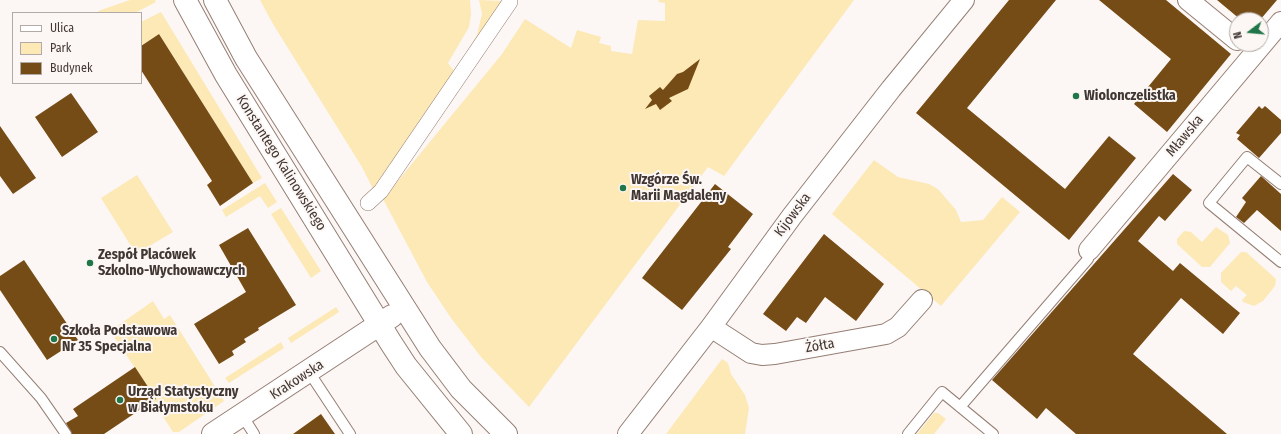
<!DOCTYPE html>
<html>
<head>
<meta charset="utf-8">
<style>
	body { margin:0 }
	#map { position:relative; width:1281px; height:434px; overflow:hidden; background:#fcf7f4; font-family:"Fira Sans Condensed",sans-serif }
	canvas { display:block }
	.legend { position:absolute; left:12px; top:12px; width:130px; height:72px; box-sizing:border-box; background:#fcf7f4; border:1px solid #b1aaa6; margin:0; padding:5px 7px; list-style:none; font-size:12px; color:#403632 }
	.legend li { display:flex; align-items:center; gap:8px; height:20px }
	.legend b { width:20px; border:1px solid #b1aaa6 }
	.north { position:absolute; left:1229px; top:12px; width:40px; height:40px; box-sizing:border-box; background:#fcf7f4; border:1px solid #b1aaa6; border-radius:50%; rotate:254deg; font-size:11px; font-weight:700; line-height:16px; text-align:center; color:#403632 }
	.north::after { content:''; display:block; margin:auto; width:14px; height:18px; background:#207649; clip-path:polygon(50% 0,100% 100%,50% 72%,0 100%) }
</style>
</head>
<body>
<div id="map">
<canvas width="1281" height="434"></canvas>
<ul class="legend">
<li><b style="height:5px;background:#fff"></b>Ulica</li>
<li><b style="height:11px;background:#fce9b6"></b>Park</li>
<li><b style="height:11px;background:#764c16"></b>Budynek</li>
</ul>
<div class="north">N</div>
</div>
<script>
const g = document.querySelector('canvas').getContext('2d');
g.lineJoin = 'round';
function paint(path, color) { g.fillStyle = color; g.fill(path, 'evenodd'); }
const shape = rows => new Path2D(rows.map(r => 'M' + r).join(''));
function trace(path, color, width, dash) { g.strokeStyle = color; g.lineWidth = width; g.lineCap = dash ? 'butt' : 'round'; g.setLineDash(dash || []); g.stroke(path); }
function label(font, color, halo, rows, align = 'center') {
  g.font = font + ' "Fira Sans Condensed",sans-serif'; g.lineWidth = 4; g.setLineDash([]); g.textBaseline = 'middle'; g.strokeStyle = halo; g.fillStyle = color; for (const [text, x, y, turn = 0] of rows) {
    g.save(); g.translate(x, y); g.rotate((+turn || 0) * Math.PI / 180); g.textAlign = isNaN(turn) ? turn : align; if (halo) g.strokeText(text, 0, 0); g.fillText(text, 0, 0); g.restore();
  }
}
paint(shape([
	[130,0,155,0,156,2,135,13,100,13,98,11],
	[260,0,470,0,471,15,469,27,448,63,454,71,374,191,362,167,273,24],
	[479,0,503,1,468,50,477,35,482,14],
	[659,0,854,0,724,176,708,167,529,407,481,357,451,318,427,282,383,199,502,54,525,19,571,48,577,30,601,37,599,43,611,46,611,51,632,54,638,20,665,21,665,3,658,2],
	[161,12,262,178,253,183,159,34,141,46,141,22],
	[874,160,898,177,929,184,938,189,956,210,961,222,983,220,1002,197,1020,212,941,306,832,214],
	[137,175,173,232,136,254,101,198],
	[265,183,277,202,268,208,260,196,226,217,222,210],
	[281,208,321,271,311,278,271,214],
	[1216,227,1228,235,1230,243,1210,267,1202,267,1177,244,1177,239,1184,231,1191,232,1202,242],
	[1241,252,1246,252,1276,279,1275,286,1263,301,1254,306,1243,302,1242,300,1247,295,1236,286,1231,291,1221,282,1221,273],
	[153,301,164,319,170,315,224,401,179,432,173,432,153,401,156,399,110,331],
	[336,307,339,312,291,343,288,338],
	[281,342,284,348,229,383,225,378],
	[722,359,728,363,731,374,745,395,749,408,745,434,666,434],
	[934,413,938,413,946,419,934,434,917,434]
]), '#fce9b6');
paint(shape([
	[1009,0,1056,0,967,108,1065,189,1109,136,1136,158,1069,240,916,113],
	[1099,0,1166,0,1231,54,1167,132,1134,104,1171,59],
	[1217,0,1277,0,1260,20,1241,20],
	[159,34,253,183,220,206,207,185,212,181,141,70,141,46],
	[700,59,688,89,669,98,672,101,660,110,656,104,645,109,652,100,649,96,660,87,663,90,677,74,683,72],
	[71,93,98,132,62,157,35,117],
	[1259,106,1262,109,1265,106,1281,120,1281,133,1259,158,1237,139,1240,135,1236,133],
	[0,126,36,178,13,194,0,176],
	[1173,174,1192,190,1165,221,1159,216,1138,241,1173,271,1180,263,1240,313,1223,334,1181,298,1133,354,1227,434,1076,434,1046,408,1037,419,992,380],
	[1261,176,1281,194,1281,231,1257,210,1244,223,1236,217,1246,202,1242,198],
	[715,184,753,214,728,247,731,249,682,310,642,278],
	[248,228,296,305,258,328,259,330,244,339,246,342,232,351,234,355,219,364,194,324,246,292,219,245],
	[824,234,884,284,856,321,825,297,806,323,797,317,786,331,763,314],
	[24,260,78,340,47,360,0,290,0,276],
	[135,367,156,399,104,434,72,434,66,423,78,416,73,409],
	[321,414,335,434,293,434]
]), '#764c16');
const service = shape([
	[1281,184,1247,157,1209,203,1281,262],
	[0,352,41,398,66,434],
	[309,372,350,434],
	[960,407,1088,259,1089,250],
	[242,415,254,434],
	[908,434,942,392,993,434]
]);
const pedestrian = shape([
	[368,203,381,191,510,2]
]);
const minor = shape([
	[1188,0,1237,40],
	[1089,250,1281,22],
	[711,327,751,353,762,355,775,354,886,334,898,327,922,300],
	[628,434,711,327,792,216,891,89,964,0]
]);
const tertiary = shape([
	[185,0,226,75,391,343,406,366,461,434],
	[215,0,246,58,430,348,461,389,506,434],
	[213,434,392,316]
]);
trace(service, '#957e74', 12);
trace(pedestrian, '#957e74', 16);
trace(minor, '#957e74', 22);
trace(tertiary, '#957e74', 24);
trace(service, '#fff', 10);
trace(pedestrian, '#fff', 15);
trace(minor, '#fff', 20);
trace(tertiary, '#fff', 22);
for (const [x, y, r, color] of [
	[1076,96,4,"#207649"],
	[623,188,4,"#207649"],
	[90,263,4,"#207649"],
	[54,339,4,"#207649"],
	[120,400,4,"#207649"]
]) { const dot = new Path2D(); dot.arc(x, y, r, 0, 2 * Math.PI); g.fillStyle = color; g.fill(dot); trace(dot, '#fcf7f4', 1.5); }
label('bold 14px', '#403632', '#fcf7f4', [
	["Wiolonczelistka",1084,96],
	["Wzgórze Św.",631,180],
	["Marii Magdaleny",631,196],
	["Zespół Placówek",98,255],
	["Szkolno-Wychowawczych",98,271],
	["Szkoła Podstawowa",62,331],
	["Nr 35 Specjalna",62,347],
	["Urząd Statystyczny",128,392],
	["w Białymstoku",128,408]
], 'left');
label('14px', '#403632', '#fcf7f4', [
	["Mławska",1185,136,-50],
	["Konstantego Kalinowskiego",281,163,58],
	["Kijowska",793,215,-53],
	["Żółta",820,346,-10],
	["Krakowska",297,380,-33]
]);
</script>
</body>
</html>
